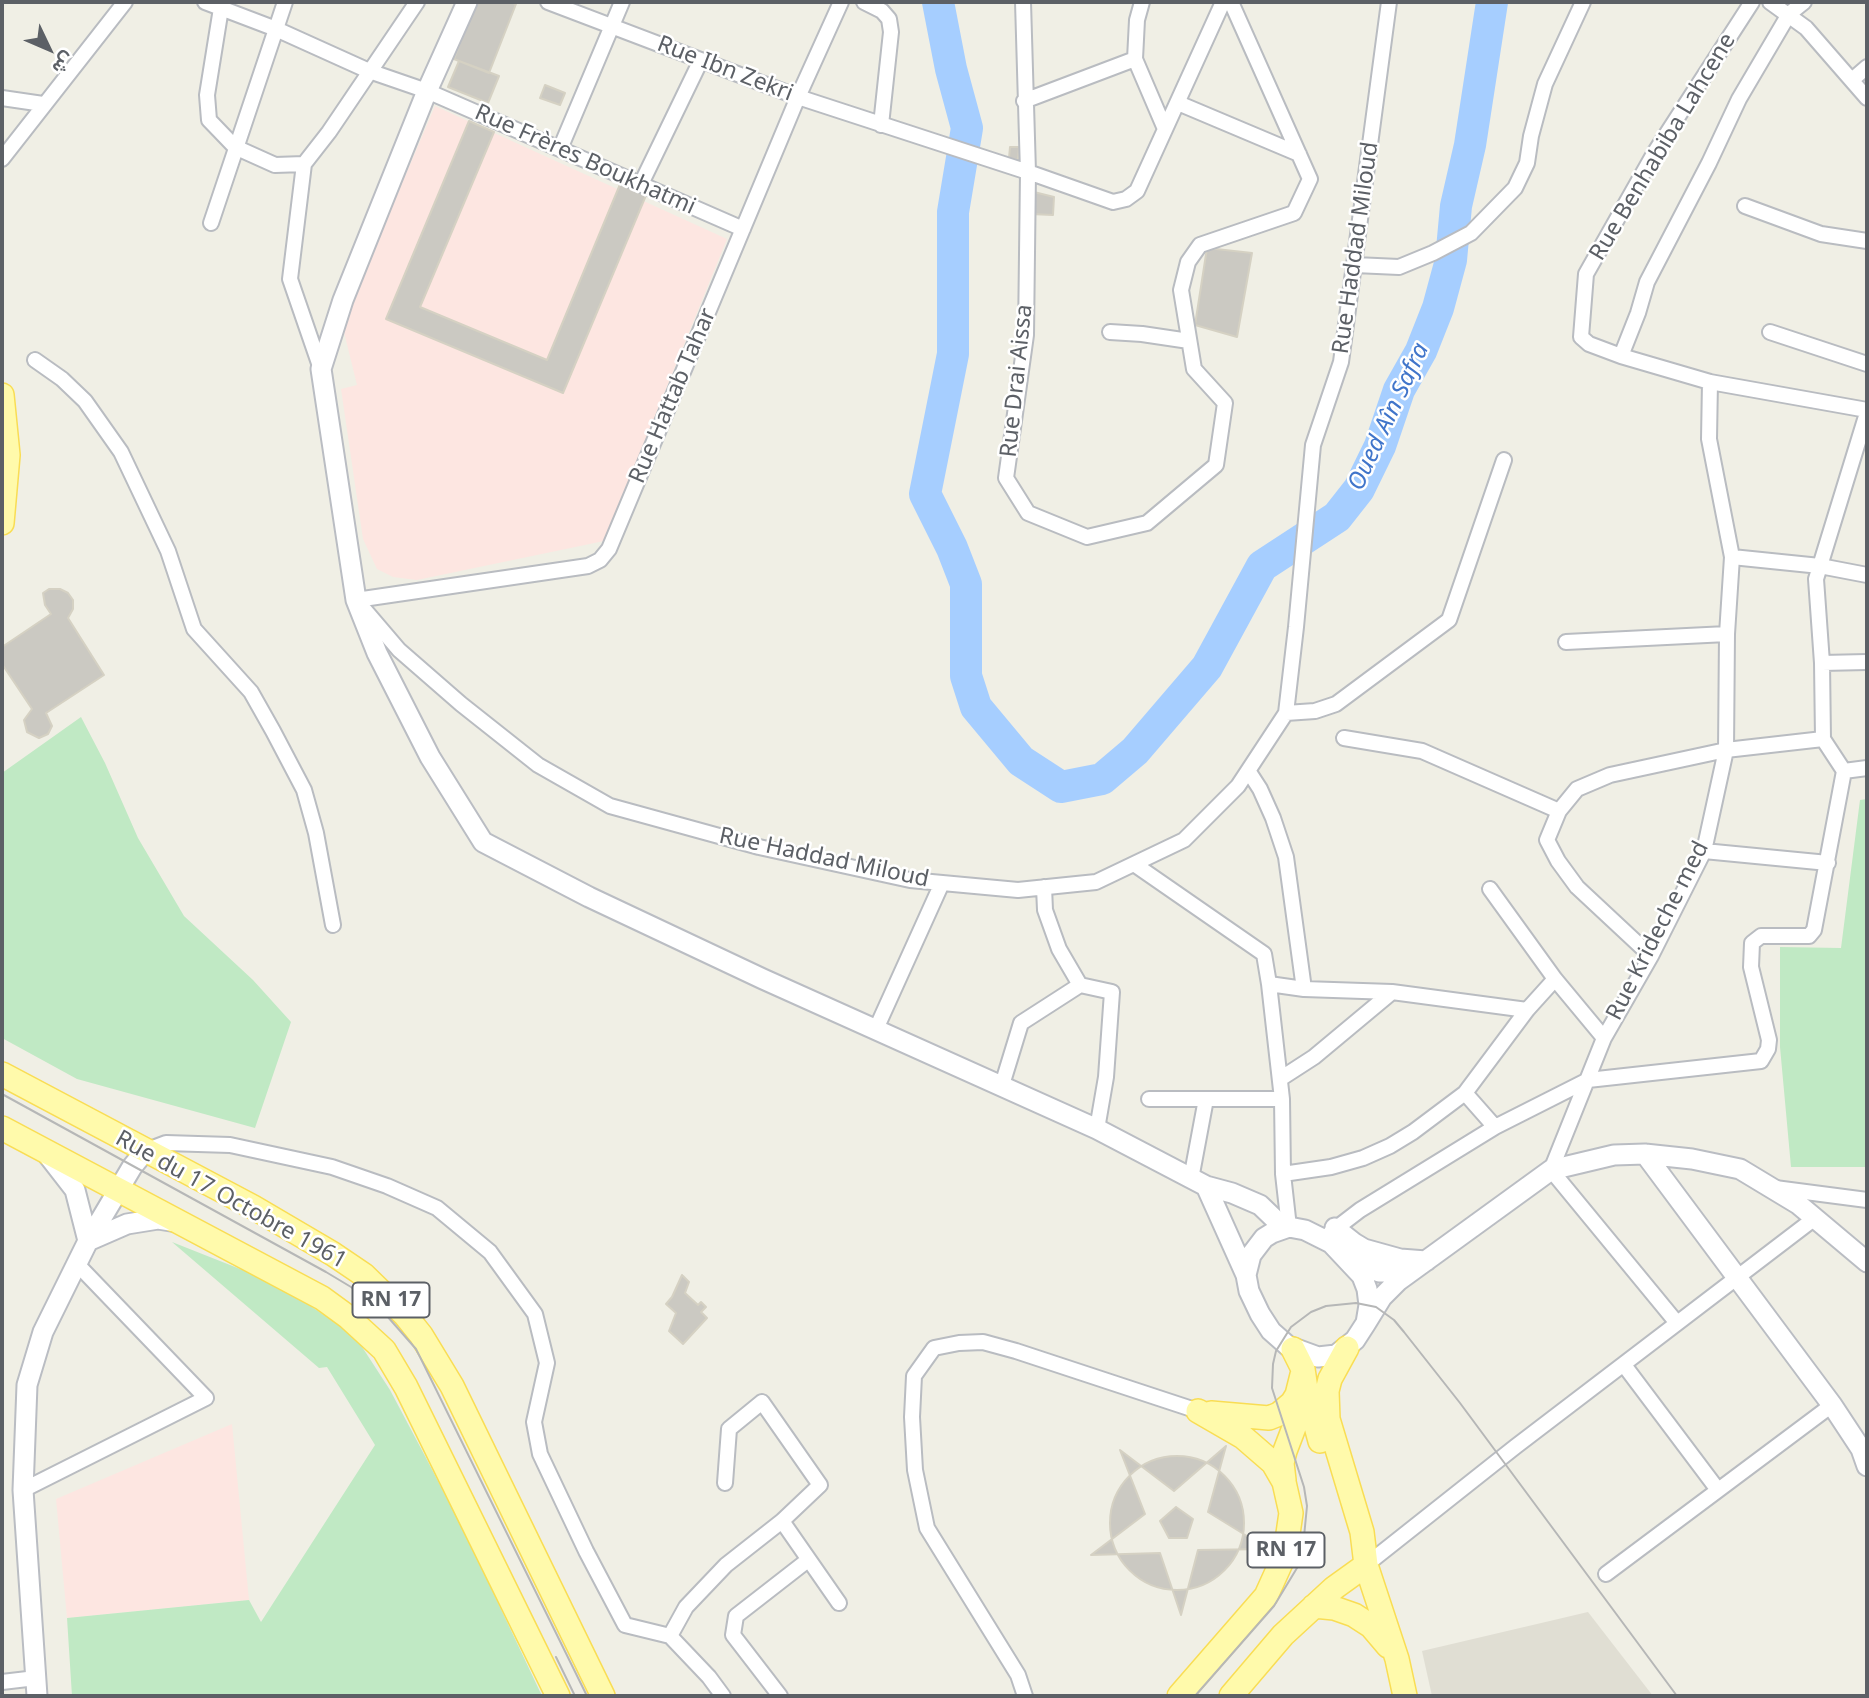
<!DOCTYPE html>
<html>
<head>
<meta charset="utf-8">
<style>
	body { margin:0 }
	#map { position:relative; width:1869px; height:1698px; overflow:hidden; background:#f0efe5; font-family:"Noto Sans",Vazirmatn,sans-serif }
	canvas { display:block }
	.frame { position:absolute; inset:0; border:4px solid #5c6066; pointer-events:none }
	.north { position:absolute; left:14px; top:14px; width:70px; height:70px; -webkit-text-stroke:5px #fff; paint-order:stroke; rotate:134deg; font-size:19px; font-weight:700; line-height:28px; text-align:center; color:#5c6066 }
	.north::after { content:''; display:block; margin:auto; width:24px; height:32px; background:#5c6066; clip-path:polygon(50% 0,100% 100%,50% 72%,0 100%) }
</style>
</head>
<body>
<div id="map">
<canvas width="1869" height="1698"></canvas>
<div class="frame"></div>
<div class="north">ش</div>
</div>
<script>
const g = document.querySelector('canvas').getContext('2d');
g.lineJoin = 'round';
function paint(path, color) { g.fillStyle = color; g.fill(path, 'evenodd'); }
const shape = rows => new Path2D(rows.map(r => 'M' + r).join(''));
function trace(path, color, width, dash) { g.strokeStyle = color; g.lineWidth = width; g.lineCap = dash ? 'butt' : 'round'; g.setLineDash(dash || []); g.stroke(path); }
function label(font, color, halo, rows, align = 'center') {
  g.font = font + ' "Noto Sans",sans-serif'; g.lineWidth = 5; g.setLineDash([]); g.textBaseline = 'middle'; g.strokeStyle = halo; g.fillStyle = color; for (const [text, x, y, turn = 0] of rows) {
    g.save(); g.translate(x, y); g.rotate((+turn || 0) * Math.PI / 180); g.textAlign = isNaN(turn) ? turn : align; if (halo) g.strokeText(text, 0, 0); g.fillText(text, 0, 0); g.restore();
  }
}
paint(shape([
	[1588,1612,1653,1696,1432,1696,1422,1651]
]), '#e0ded3');
paint(shape([
	[435,106,727,239,604,541,417,580,393,577,377,569,363,539,341,389,357,385,342,324],
	[232,1424,249,1600,67,1618,56,1499]
]), '#fde6e1');
paint(shape([
	[81,717,105,763,138,838,184,916,253,980,291,1022,255,1128,77,1079,2,1038,2,773],
	[1867,799,1867,1167,1791,1167,1780,1047,1780,947,1841,948,1860,800],
	[172,1242,278,1284,355,1336,390,1390,425,1456,467,1537,542,1696,72,1696,67,1618,249,1600,261,1622,375,1445,327,1367,319,1368]
]), '#c0e9c4');
trace(shape([
	[938,2,951,69,967,128,953,212,953,354,925,494,952,548,966,584,966,676,976,707,1021,761,1061,787,1102,779,1135,751,1207,667,1262,566,1337,517,1359,489,1380,446,1399,390,1421,351,1438,308,1451,260,1456,206,1470,145,1492,2]
]), '#a6ceff', 32);
const building = shape([
	[476,2,510,2,516,4,489,73,454,59,476,2],
	[459,61,499,76,488,103,448,87,459,61],
	[545,85,565,93,560,105,540,98,545,85],
	[469,121,494,132,420,307,547,360,621,182,647,193,563,393,386,319,469,121],
	[1010,147,1019,147,1018,160,1009,158,1010,147],
	[1034,192,1054,197,1053,215,1030,214,1034,192],
	[1207,248,1252,253,1237,337,1195,325,1207,248],
	[49,589,60,589,68,593,73,600,73,609,68,618,104,675,46,713,52,726,48,734,39,738,27,732,24,720,32,709,2,664,2,647,51,614,45,605,43,593,49,589],
	[682,1275,689,1282,685,1293,698,1305,701,1302,706,1307,701,1312,707,1318,683,1344,669,1331,676,1313,666,1304,672,1297,682,1275],
	[1226,1446,1208,1512,1268,1549,1198,1550,1181,1615,1160,1553,1091,1555,1145,1514,1120,1450,1174,1491,1226,1446],
	'1110 1523a67 67 0 1 1 134 0a67 67 0 1 1-134 0Z',
	[1176,1507,1193,1519,1187,1538,1169,1538,1160,1521,1176,1507]
]);
paint(building, '#cbc9c2');
trace(building, '#d5d1c3', 2);
const street = shape([
	[205,2,276,29,369,71,427,91,743,229],
	[222,2,207,95,209,120,235,147,275,165,304,164,329,132,417,2],
	[548,2,798,97,1028,172,1113,202,1126,199,1137,191,1223,2],
	[864,2,882,11,889,19,891,32,881,125],
	[1023,2,1028,172,1026,335,1006,478,1028,513,1087,537,1147,523,1216,465,1225,403,1194,369,1181,290,1188,262,1200,245,1294,213,1310,179,1231,2],
	[1142,2,1137,20,1135,59,1165,129],
	[1752,2,1655,152,1586,274,1581,337,1589,344,1621,356,1710,382,1867,410],
	[1770,2,1806,28,1867,98],
	[1852,80,1867,67],
	[2,98,43,104],
	[1024,101,1135,59],
	[1178,103,1299,154],
	[560,149,622,2],
	[2,159,125,2],
	[304,164,290,279,321,369],
	[641,184,701,60],
	[1745,206,1821,234,1867,241],
	[211,223,285,2],
	[1355,265,1399,267,1433,253,1471,233,1515,188,1527,163,1531,136,1545,84,1583,2],
	[1110,332,1142,334,1189,341],
	[1770,332,1867,364],
	[1621,356,1638,313,1647,282,1709,163,1739,99,1789,14,1804,2],
	[35,360,62,379,85,401,121,452,168,551,194,629,251,692,273,731,304,790,316,833,333,925],
	[1732,557,1820,566,1867,575],
	[356,600,588,566,600,560,609,549,798,97,841,2],
	[364,609,399,650,461,704,538,765,610,806,759,847,910,880,1018,890,1096,882,1184,840,1238,786,1286,713,1296,627,1313,445,1341,362,1389,2],
	[1566,642,1727,634],
	[1822,663,1867,662],
	[1286,713,1315,711,1336,704,1449,620,1504,460],
	[1344,738,1422,751,1559,811,1577,789,1610,775,1726,750,1823,739,1844,771,1867,768],
	[1823,739,1822,663,1816,579,1867,413],
	[1249,772,1260,789,1273,818,1286,857,1304,989],
	[1559,811,1547,840,1558,861,1577,887,1651,956],
	[1704,851,1828,863],
	[1134,864,1264,954,1269,984],
	[1044,887,1045,910,1059,949,1080,985],
	[1490,889,1555,979,1604,1038],
	[876,1029,942,883],
	[1280,1079,1314,1057,1392,992],
	[1002,1085,1021,1023,1080,985,1112,992,1106,1077,1097,1129],
	[1465,1093,1495,1127],
	[1149,1099,1282,1099],
	[145,1151,166,1143,230,1145,332,1167,387,1186,437,1208,490,1252,535,1314,547,1363,534,1422,540,1454,586,1551,625,1625,670,1636,709,1677,723,1696],
	[1283,1174,1331,1167,1363,1158,1390,1146,1413,1132,1465,1093,1527,1010,1555,979],
	[1191,1179,1206,1099],
	[1775,1188,1867,1200],
	[1289,1227,1283,1174,1282,1099,1269,984,1304,989,1392,992,1527,1010],
	[1330,1233,1360,1210,1495,1127,1588,1080,1761,1061,1768,1049,1769,1040,1751,967,1752,943,1761,936,1809,936,1814,930,1844,771],
	[1677,1323,1551,1170,1604,1038,1651,956,1704,851,1726,750,1727,634,1732,557,1709,439,1710,382],
	[1624,1365,1718,1490],
	[23,1490,206,1398,77,1264],
	[782,1521,839,1603],
	[1366,1565,1515,1447,1815,1218],
	[1606,1574,1832,1405],
	[670,1636,686,1607,726,1565,782,1521,820,1485,762,1402,729,1429,725,1483],
	[2,1682,36,1678],
	[780,1696,733,1635,736,1616,808,1560],
	[1025,1696,1018,1675,927,1528,915,1470,912,1417,914,1376,934,1348,959,1343,983,1342,1016,1351,1198,1411]
]);
const secondary = shape([
	[467,2,427,91,343,300,321,369,356,600,377,653,430,757,483,842,589,897,763,979,1097,1129,1206,1186,1232,1193,1260,1205,1284,1228],
	[47,1154,75,1190,88,1241],
	[1645,1154,1832,1405,1861,1449,1867,1466],
	[1206,1186,1246,1275],
	[1289,1227,1305,1230,1331,1243,1362,1276,1367,1289,1369,1305,1366,1323,1355,1340,1336,1355,1318,1357,1288,1346,1271,1331,1260,1314,1249,1291,1246,1275,1251,1255,1264,1238,1272,1233,1289,1227],
	[1335,1228,1354,1243,1364,1249,1400,1259,1426,1261],
	[88,1241,127,1224,158,1219,177,1222],
	[1351,1261,1379,1272,1393,1272,1412,1267],
	[1366,1323,1382,1297,1398,1281,1551,1170,1614,1155,1645,1154,1692,1159,1740,1169,1798,1204,1867,1262],
	[37,1696,23,1490,27,1385,43,1332,88,1241,132,1167,145,1151]
]);
const primary = shape([
	[2,395,8,455,2,523],
	[2,1074,253,1207,333,1254,364,1275,405,1315,421,1335,452,1386,603,1696],
	[2,1128,322,1298,348,1317,384,1350,406,1387,558,1696],
	[1347,1348,1330,1379,1327,1391,1328,1419,1362,1532,1366,1565,1397,1659,1405,1696],
	[1293,1349,1303,1369,1306,1389,1320,1441],
	[1211,1413,1269,1418,1279,1414,1292,1403,1297,1395,1302,1375],
	[1284,1480,1282,1463,1285,1451,1303,1404,1305,1392],
	[1314,1606,1334,1608,1354,1615,1371,1626,1388,1646],
	[1179,1696,1266,1596,1285,1554,1291,1513,1284,1482,1273,1463,1243,1437,1198,1411],
	[1231,1696,1283,1635,1334,1588,1366,1565]
]);
trace(street, '#b9bcc1', 18);
trace(secondary, '#babdc3', 23);
trace(primary, '#f9dd54', 26);
trace(street, '#fff', 14);
trace(secondary, '#fff', 19);
trace(primary, '#fffaab', 23);
trace(shape([
	[2,1094,326,1272,351,1287,387,1316,416,1349,422,1361,587,1696],
	[556,1657,575,1696],
	[1195,1696,1274,1606,1297,1568,1303,1547,1307,1506,1304,1487,1272,1388,1273,1364,1276,1351,1291,1327,1311,1312,1326,1306,1356,1303,1376,1307,1394,1320,1404,1332,1460,1403,1677,1696]
]), '#b6b7b7', 2);
for (const [x, y, w] of [
	[391,1300,77],
	[1286,1550,77]
]) { const box = new Path2D(); box.roundRect(x - w / 2, y - 17.5, w, 35, 5); g.fillStyle = '#fff'; g.fill(box); trace(box, '#5c6066', 2); }
label('bold 21px', '#5c6066', null, [
	["RN 17",391,1300],
	["RN 17",1286,1550]
]);
label('23px', '#5c6066', '#fff', [
	["Rue Ibn Zekri",725,69,21],
	["Rue Benhabiba Lahcene",1663,147,-59],
	["Rue Frères Boukhatmi",585,160,24],
	["Rue Haddad Miloud",1356,248,-82],
	["Rue Drai Aissa",1017,381,-84],
	["Rue Hattab Tahar",673,396,-67],
	["Rue Haddad Miloud",824,858,12],
	["Rue Krideche med",1658,931,-63],
	["Rue du 17 Octobre 1961",231,1200,29]
]);
label('italic 24px', '#4075ca', '#fff', [
	["Oued Aîn Safra",1389,417,-65]
]);
</script>
</body>
</html>
